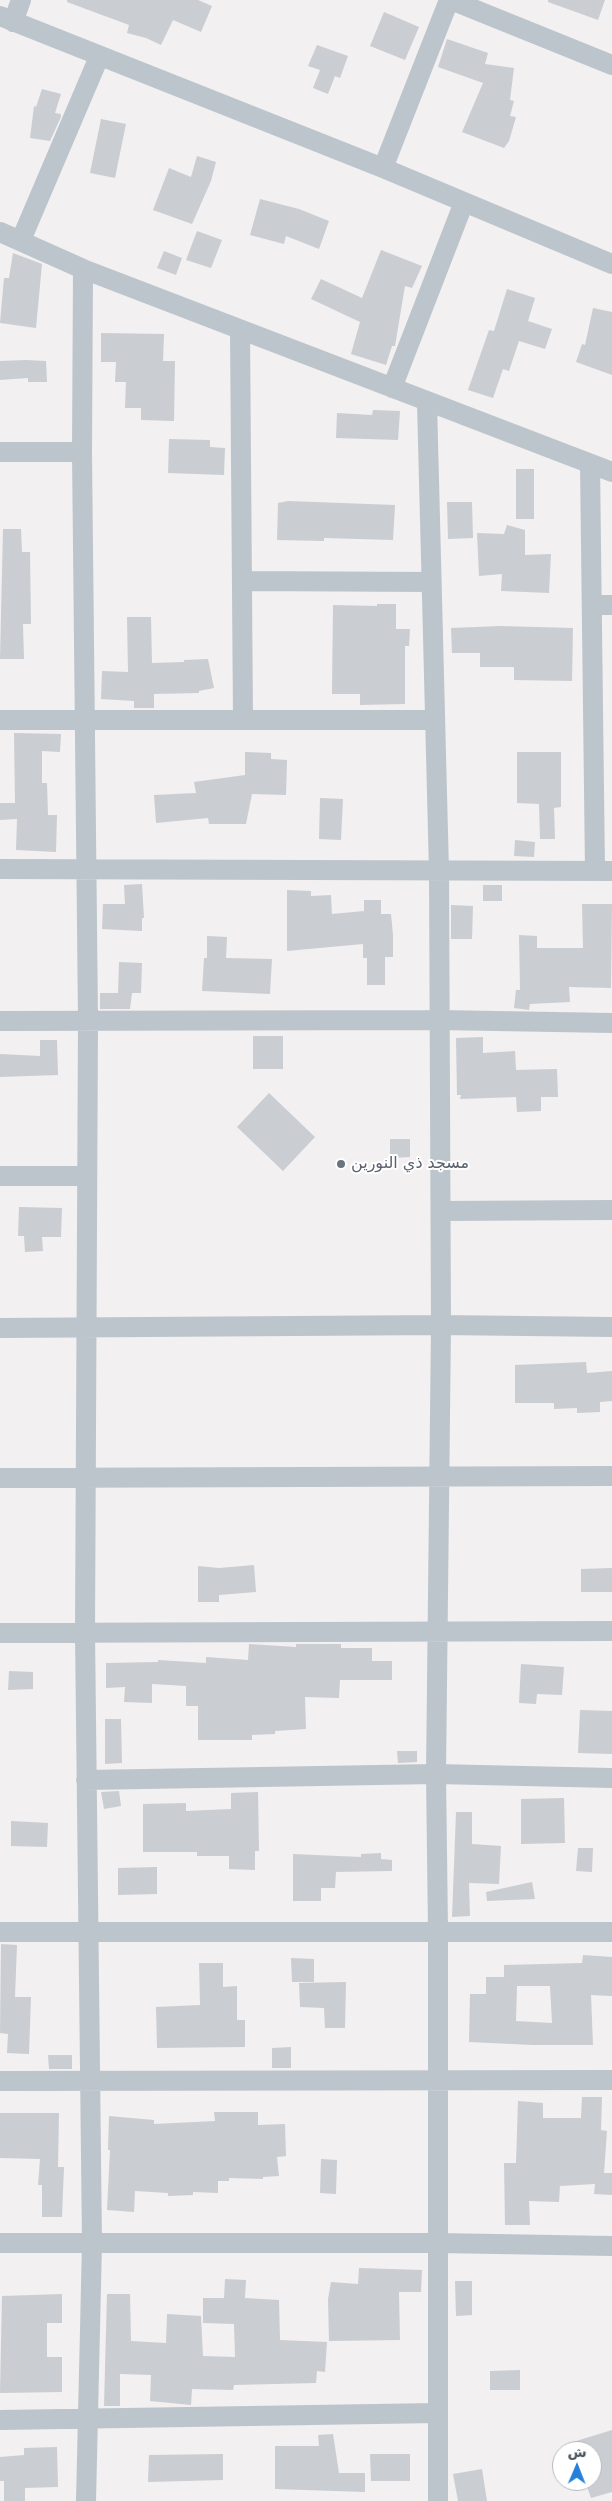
<!DOCTYPE html>
<html>
<head>
<meta charset="utf-8">
<style>
	body { margin:0 }
	#map { position:relative; width:612px; height:2501px; overflow:hidden; background:#f2f0f0; font-family:"DejaVu Sans","Noto Sans Arabic",sans-serif }
	canvas { display:block }
	.north { position:absolute; left:552px; top:2441px; width:50px; height:50px; box-sizing:border-box; background:#fff; border:1px solid #b6bbbe; border-radius:50%; rotate:1deg; font-size:14px; font-weight:700; line-height:20px; text-align:center; color:#49545c }
	.north::after { content:''; display:block; margin:auto; width:18px; height:22px; background:#2481d8; clip-path:polygon(50% 0,100% 100%,50% 72%,0 100%) }
</style>
</head>
<body>
<div id="map">
<canvas width="612" height="2501"></canvas>
<div class="north">ش</div>
</div>
<script>
const g = document.querySelector('canvas').getContext('2d');
g.lineJoin = 'round';
function paint(path, color) { g.fillStyle = color; g.fill(path, 'evenodd'); }
const shape = rows => new Path2D(rows.map(r => 'M' + r).join(''));
function trace(path, color, width, dash) { g.strokeStyle = color; g.lineWidth = width; g.lineCap = dash ? 'butt' : 'round'; g.setLineDash(dash || []); g.stroke(path); }
function label(font, color, halo, rows, align = 'center') {
  g.font = font + ' "DejaVu Sans","Noto Sans Arabic",sans-serif'; g.lineWidth = 4; g.setLineDash([]); g.textBaseline = 'middle'; g.strokeStyle = halo; g.fillStyle = color; for (const [text, x, y, turn = 0] of rows) {
    g.save(); g.translate(x, y); g.rotate((+turn || 0) * Math.PI / 180); g.textAlign = isNaN(turn) ? turn : align; if (halo) g.strokeText(text, 0, 0); g.fillText(text, 0, 0); g.restore();
  }
}
paint(shape([
	[67,0,198,0,212,6,201,32,173,20,161,45,146,38,127,33,129,25,67,2],
	[548,0,605,0,598,20,548,2],
	[384,12,419,27,405,60,370,46],
	[447,39,488,53,485,64,514,68,510,100,514,101,510,116,516,117,509,141,504,148,462,132,483,83,438,67],
	[317,45,348,56,340,78,335,76,328,94,313,88,320,70,308,66],
	[42,89,61,94,55,113,61,114,61,117,50,141,30,138,34,106,36,107],
	[101,119,126,124,115,178,90,173],
	[197,156,216,162,211,181,192,224,153,210,169,168,191,177],
	[260,199,299,209,329,221,319,249,286,236,284,244,250,235],
	[197,231,222,240,211,268,186,260],
	[381,250,422,266,412,288,405,286,395,346,392,346,386,365,351,354,360,322,311,299,321,279,362,298],
	[164,251,182,258,176,275,157,268],
	[13,253,42,264,36,328,0,323,4,278,9,278],
	[507,289,535,298,528,321,552,329,545,349,519,341,509,371,503,369,493,398,468,390,489,330,494,331],
	[593,308,612,312,612,375,576,362,582,344,585,345],
	[101,333,164,334,163,361,175,361,174,421,141,420,141,408,125,408,126,382,115,382,116,362,101,362],
	[26,360,46,361,47,382,28,382,28,378,0,380,0,361],
	[373,410,400,411,398,440,336,438,337,413,372,415],
	[169,439,210,440,210,447,225,448,224,475,168,473],
	[516,469,534,469,534,519,516,519],
	[288,501,395,505,393,540,324,538,324,541,277,540,278,503],
	[447,502,472,502,473,538,448,539],
	[507,525,525,530,525,555,551,554,549,593,501,591,502,574,479,576,477,533,504,534],
	[3,529,21,529,22,552,30,552,31,624,23,624,24,659,0,659],
	[377,604,396,604,396,629,410,629,409,646,405,646,405,704,360,705,360,694,332,694,333,605,377,606],
	[127,617,151,617,152,663,184,662,184,660,208,659,214,688,199,691,199,693,154,694,154,708,134,708,134,701,101,699,102,671,128,672],
	[500,626,573,628,572,681,514,680,514,667,480,667,480,653,452,653,451,628],
	[14,733,61,734,60,752,42,751,42,783,47,783,48,815,57,815,56,852,16,850,17,819,0,820,0,803,15,803],
	[245,752,271,753,271,759,287,760,286,795,252,794,246,824,209,824,208,818,156,823,154,795,196,793,194,782,245,775],
	[517,752,561,752,561,807,554,808,555,839,540,839,539,804,517,803],
	[320,798,343,799,341,840,319,839],
	[515,840,535,842,534,857,514,856],
	[142,884,144,918,142,918,142,931,102,929,103,904,125,904,124,885],
	[483,885,502,885,502,901,483,901],
	[287,890,311,891,311,896,331,895,332,914,364,911,364,900,381,900,381,914,391,914,393,935,393,957,385,957,385,985,367,985,367,958,363,958,363,944,287,951],
	[582,904,612,904,611,988,569,987,570,1002,530,1004,529,1010,514,1008,516,990,520,990,519,935,537,936,537,948,583,948],
	[451,905,473,906,472,939,451,939],
	[207,936,227,937,226,958,272,959,270,994,202,991,204,958,207,958],
	[119,962,142,963,141,993,132,993,130,1009,100,1009,100,993,121,993,118,993],
	[253,1036,283,1036,283,1069,253,1069],
	[483,1037,483,1053,515,1051,516,1070,557,1069,558,1097,541,1097,541,1111,517,1112,516,1097,460,1099,461,1095,457,1095,456,1038],
	[40,1040,57,1040,58,1075,0,1077,0,1054,40,1056],
	[269,1093,315,1137,283,1171,237,1127],
	[390,1139,410,1139,410,1157,390,1158],
	[19,1207,62,1208,61,1237,42,1237,43,1251,25,1252,24,1236,18,1236],
	[586,1362,587,1373,612,1371,612,1401,600,1402,600,1412,577,1413,577,1408,554,1409,554,1403,515,1403,515,1365],
	[254,1565,256,1592,219,1595,219,1602,198,1602,198,1566,219,1568],
	[612,1568,612,1592,581,1592,581,1569],
	[249,1644,296,1647,296,1644,341,1644,341,1648,372,1648,372,1661,392,1661,392,1680,340,1680,339,1698,305,1697,306,1729,275,1731,275,1734,252,1735,252,1740,198,1740,198,1706,186,1706,186,1686,152,1684,152,1703,124,1702,125,1687,106,1688,106,1663,158,1662,158,1660,206,1663,206,1657,248,1660],
	[521,1664,564,1667,562,1695,537,1694,536,1704,519,1703],
	[9,1671,33,1672,33,1689,8,1690],
	[580,1710,612,1711,612,1754,578,1753],
	[105,1719,121,1719,122,1763,105,1764],
	[397,1751,417,1751,417,1762,398,1763],
	[119,1791,121,1806,104,1809,101,1792],
	[258,1792,259,1851,255,1851,255,1870,229,1869,229,1856,197,1856,197,1852,143,1852,143,1804,186,1803,186,1811,231,1809,231,1793],
	[564,1798,565,1843,521,1844,521,1799],
	[456,1812,472,1812,472,1844,501,1846,499,1884,469,1883,470,1916,452,1917],
	[11,1821,48,1823,47,1847,11,1846],
	[578,1848,593,1848,592,1872,576,1871],
	[381,1853,381,1859,392,1860,392,1871,336,1872,335,1888,321,1888,321,1901,293,1901,293,1854,361,1857,361,1854],
	[157,1867,157,1894,118,1895,118,1868],
	[532,1882,535,1899,487,1901,486,1892],
	[1,1944,17,1945,15,1997,31,1997,29,2054,7,2053,8,2034,0,2033],
	[583,1955,612,1957,612,1996,591,1995,593,2045,533,2045,469,2042,470,1994,486,1994,486,1977,504,1977,504,1965,582,1963],
	[517,1986,550,1986,552,2023,516,2021],
	[291,1958,314,1959,314,1982,292,1982],
	[199,1963,223,1963,223,1987,237,1986,237,2020,245,2020,245,2047,157,2048,156,2007,200,2005],
	[346,1982,345,2028,325,2028,324,2008,300,2007,299,1983],
	[291,2047,291,2068,272,2068,272,2048],
	[48,2055,72,2055,72,2069,49,2069],
	[582,2097,602,2097,601,2130,607,2131,604,2173,612,2173,612,2195,594,2194,595,2184,560,2186,559,2202,529,2201,530,2225,505,2225,504,2163,516,2163,518,2101,543,2103,543,2118,581,2118],
	[214,2112,258,2112,258,2125,285,2124,286,2156,277,2157,279,2176,263,2177,263,2179,229,2178,229,2181,218,2181,218,2193,193,2192,193,2195,168,2196,168,2193,135,2191,134,2212,107,2210,110,2150,108,2150,109,2116,154,2120,154,2124,215,2121],
	[0,2113,59,2113,58,2167,64,2167,62,2217,42,2217,42,2185,38,2185,40,2159,0,2158],
	[321,2159,337,2160,336,2194,320,2193],
	[359,2268,422,2270,421,2292,399,2292,400,2340,329,2341,328,2299,331,2282,358,2284],
	[225,2279,246,2280,245,2298,279,2300,280,2340,327,2342,325,2372,317,2371,316,2383,234,2385,233,2390,192,2389,191,2405,150,2401,151,2375,120,2374,120,2406,104,2406,107,2294,130,2294,131,2341,166,2343,167,2314,201,2316,203,2356,235,2357,234,2324,203,2323,203,2298,224,2298],
	[455,2281,472,2281,472,2315,456,2316],
	[62,2294,62,2323,47,2323,47,2357,62,2357,62,2392,0,2393,2,2296],
	[520,2370,520,2390,490,2390,490,2371],
	[612,2430,612,2492,591,2498,585,2481,592,2481,592,2451,576,2451,573,2442],
	[333,2434,339,2473,365,2473,365,2492,275,2489,275,2446,319,2446,318,2435],
	[57,2447,58,2487,25,2488,25,2501,4,2501,4,2481,0,2481,0,2457,24,2455,24,2448],
	[223,2454,223,2480,148,2482,149,2455],
	[370,2454,410,2454,410,2481,371,2481],
	[482,2469,487,2501,458,2501,453,2474]
]), '#cacdd2');
trace(shape([
	[451,0,612,65],
	[0,16,383,168,612,264],
	[13,22,21,0],
	[383,168,449,0],
	[0,232,83,269,612,472],
	[21,240,99,57],
	[83,269,82,452,88,1021,85,1632,92,2243,86,2501],
	[240,330,243,720],
	[392,388,464,202],
	[427,402,439,871,441,1325,436,1774,438,1930,438,2501],
	[0,452,82,452],
	[590,464,595,871],
	[242,581,431,582],
	[592,605,612,605],
	[0,720,434,720],
	[0,869,612,871],
	[0,1021,439,1020,612,1023],
	[0,1176,86,1176],
	[441,1211,612,1210],
	[0,1328,441,1325,612,1327],
	[0,1478,612,1476],
	[0,1633,612,1631],
	[86,1780,436,1774,612,1778],
	[0,1932,612,1932],
	[0,2081,612,2080],
	[0,2243,438,2243,612,2246],
	[0,2420,438,2413]
]), '#bcc5cb', 20);
for (const [x, y, r, color] of [
	[341,1164,5,"#6b7280"]
]) { const dot = new Path2D(); dot.arc(x, y, r, 0, 2 * Math.PI); g.fillStyle = color; g.fill(dot); trace(dot, '#fff', 2); }
label('16px', '#5b616d', '#fff', [
	["مسجد ذي النورين",351,1164]
], 'left');
</script>
</body>
</html>
